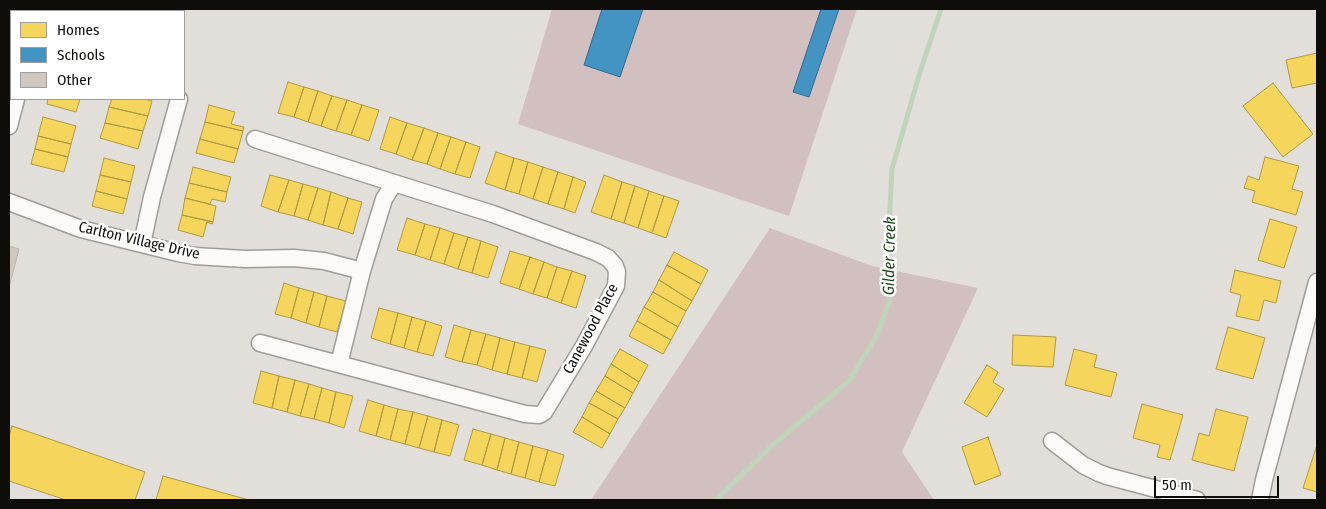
<!DOCTYPE html>
<style>
body{margin:0}
#map{position:relative;width:1326px;height:509px;overflow:hidden;background:#e2dfda;font-family:"Fira Sans Condensed",sans-serif}
canvas{display:block}
.frame{position:absolute;inset:0;border:10px solid #0f0d0a;pointer-events:none}
.legend{position:absolute;left:10px;top:10px;width:175px;height:90px;box-sizing:border-box;background:#fff;border:1px solid #9f9e9d;margin:0;padding:6px 9px;list-style:none;font-size:15px;color:#0f0d0a}
.legend li{display:flex;align-items:center;gap:10px;height:25px}
.legend b{width:25px;border:1px solid #9f9e9d}
.scale{position:absolute;left:1154px;top:476px;width:125px;height:22px;box-sizing:border-box;border:2px solid #0f0d0a;border-top:0;padding-left:6px;font-size:15px;line-height:18px;white-space:nowrap;color:#0f0d0a;-webkit-text-stroke:4px #fff;paint-order:stroke}
</style>
<div id="map">
<canvas width="1326" height="509"></canvas>
<div class="frame"></div>
<ul class="legend">
<li><b style="height:14px;background:#f6d55c"></b>Homes</li>
<li><b style="height:14px;background:#4393c3"></b>Schools</li>
<li><b style="height:14px;background:#d1c7c1"></b>Other</li>
</ul>
<div class="scale">50 m</div>
</div>
<script>
const ctx = document.querySelector('canvas').getContext('2d');
ctx.lineJoin = 'round';
function paint(path, color) { ctx.fillStyle = color; ctx.fill(path, 'evenodd'); }
const toPath = rows => new Path2D(rows.map(r => 'M' + r).join(''));
function trace(path, color, width, dash) { ctx.strokeStyle = color; ctx.lineWidth = width; ctx.lineCap = dash ? 'butt' : 'round'; ctx.setLineDash(dash || []); ctx.stroke(path); }
function drawText(font, color, halo, rows, align = 'center') {
  ctx.font = font + ' "Fira Sans Condensed",sans-serif'; ctx.lineWidth = 5; ctx.setLineDash([]); ctx.textBaseline = 'middle'; ctx.strokeStyle = halo; ctx.fillStyle = color; for (const [text, x, y, turn = 0] of rows) {
    ctx.save(); ctx.translate(x, y); ctx.rotate((+turn || 0) * Math.PI / 180); ctx.textAlign = isNaN(turn) ? turn : align; if (halo) ctx.strokeText(text, 0, 0); ctx.fillText(text, 0, 0); ctx.restore();
  }
}
const green = toPath([
 [552,9,857,9,789,216,518,124],
 [770,228,872,266,978,288,902,452,934,500,591,500]
]);
const homes = toPath([
 [1317,53,1317,83,1292,88,1286,60,1317,53],
 [288,82,304,87,294,117,278,113,288,82],
 [1273,83,1313,134,1283,157,1243,106,1273,83],
 [304,87,318,91,308,122,294,117,304,87],
 [318,91,332,96,321,126,308,122,318,91],
 [332,96,347,100,336,131,321,126,332,96],
 [48,99,80,99,76,112,47,104,48,99],
 [112,99,144,99,152,101,148,116,109,107,112,99],
 [347,100,362,105,351,135,336,131,347,100],
 [209,105,235,112,231,124,244,127,243,131,205,122,209,105],
 [362,105,379,110,369,141,351,135,362,105],
 [109,107,148,116,143,131,105,123,109,107],
 [43,117,76,126,71,144,38,136,43,117],
 [390,117,407,123,396,154,380,149,390,117],
 [205,122,243,131,238,149,200,139,205,122],
 [105,123,143,131,138,149,100,138,105,123],
 [407,123,424,128,412,160,396,154,407,123],
 [424,128,438,133,427,164,412,160,424,128],
 [438,133,451,137,440,169,427,164,438,133],
 [38,136,71,144,68,157,35,149,38,136],
 [451,137,466,142,455,174,440,169,451,137],
 [200,139,238,149,234,163,196,153,200,139],
 [466,142,480,147,470,178,455,174,466,142],
 [35,149,68,157,64,172,31,164,35,149],
 [496,152,514,158,505,190,485,183,496,152],
 [1265,157,1299,166,1292,189,1303,192,1296,215,1252,202,1255,191,1244,188,1248,176,1259,180,1265,157],
 [104,158,135,166,131,182,100,175,104,158],
 [514,158,528,162,519,194,505,190,514,158],
 [528,162,543,167,533,199,519,194,528,162],
 [193,167,231,177,227,192,189,183,193,167],
 [543,167,558,172,548,204,533,199,543,167],
 [558,172,573,177,564,209,548,204,558,172],
 [100,175,131,182,127,199,96,191,100,175],
 [270,175,289,180,278,212,261,206,270,175],
 [604,175,622,182,611,219,591,212,604,175],
 [573,177,586,182,575,213,564,209,573,177],
 [289,180,303,184,294,216,278,212,289,180],
 [622,182,635,186,624,223,611,219,622,182],
 [189,183,227,192,225,202,212,199,210,204,185,198,189,183],
 [303,184,318,188,308,220,294,216,303,184],
 [635,186,649,191,638,228,624,223,635,186],
 [318,188,331,192,323,225,308,220,318,188],
 [96,191,127,199,123,214,92,206,96,191],
 [649,191,664,196,652,233,638,228,649,191],
 [331,192,348,198,338,229,323,225,331,192],
 [664,196,679,201,666,238,652,233,664,196],
 [185,198,216,206,213,222,182,215,185,198],
 [348,198,362,202,353,234,338,229,348,198],
 [182,215,213,222,212,224,207,222,203,237,178,230,182,215],
 [407,218,425,224,415,255,397,250,407,218],
 [1270,219,1297,227,1284,268,1258,260,1270,219],
 [425,224,440,228,430,260,415,255,425,224],
 [440,228,454,233,444,264,430,260,440,228],
 [454,233,468,237,458,269,444,264,454,233],
 [468,237,481,241,472,273,458,269,468,237],
 [481,241,498,247,488,278,472,273,481,241],
 [510,251,530,257,519,289,500,283,510,251],
 [674,252,708,270,701,284,667,265,674,252],
 [530,257,544,262,533,294,519,289,530,257],
 [544,262,557,267,547,298,533,294,544,262],
 [667,265,701,284,692,301,659,280,667,265],
 [557,267,572,271,561,303,547,298,557,267],
 [1235,270,1281,281,1276,303,1264,300,1259,321,1236,316,1241,295,1230,292,1235,270],
 [572,271,586,276,576,308,561,303,572,271],
 [659,280,692,301,686,311,653,292,659,280],
 [284,283,299,288,291,318,275,314,284,283],
 [299,288,314,292,306,323,291,318,299,288],
 [314,292,327,296,319,327,306,323,314,292],
 [653,292,686,311,678,327,644,307,653,292],
 [327,296,346,301,337,332,319,327,327,296],
 [644,307,678,327,671,340,637,321,644,307],
 [379,308,398,313,390,344,371,338,379,308],
 [398,313,412,317,404,348,390,344,398,313],
 [412,317,426,321,417,352,404,348,412,317],
 [426,321,442,326,433,356,417,352,426,321],
 [637,321,671,340,663,354,629,336,637,321],
 [454,325,471,330,462,362,445,357,454,325],
 [1228,327,1265,338,1253,379,1216,369,1228,327],
 [471,330,486,334,477,365,462,362,471,330],
 [486,334,500,338,492,370,477,365,486,334],
 [1013,335,1056,337,1053,367,1012,365,1013,335],
 [500,338,515,342,507,374,492,370,500,338],
 [515,342,530,346,522,378,507,374,515,342],
 [530,346,546,350,537,382,522,378,530,346],
 [620,349,648,365,639,382,611,364,620,349],
 [1074,349,1097,355,1094,367,1117,373,1111,397,1065,385,1074,349],
 [611,364,639,382,633,393,605,376,611,364],
 [987,365,998,372,993,382,1004,389,987,417,964,403,987,365],
 [261,371,279,376,272,408,253,403,261,371],
 [279,376,295,380,287,412,272,408,279,376],
 [605,376,633,393,625,408,596,391,605,376],
 [295,380,309,384,300,416,287,412,295,380],
 [309,384,322,388,314,419,300,416,309,384],
 [322,388,336,392,329,423,314,419,322,388],
 [596,391,625,408,618,419,589,403,596,391],
 [336,392,353,396,344,428,329,423,336,392],
 [368,400,384,405,376,436,359,431,368,400],
 [589,403,618,419,610,434,582,417,589,403],
 [1142,404,1183,415,1170,460,1157,457,1160,445,1133,438,1142,404],
 [384,405,398,409,390,440,376,436,384,405],
 [398,409,413,412,405,444,390,440,398,409],
 [1216,409,1248,417,1234,471,1192,460,1199,433,1209,436,1216,409],
 [413,412,428,416,419,448,405,444,413,412],
 [428,416,442,420,434,452,419,448,428,416],
 [582,417,610,434,602,448,573,432,582,417],
 [442,420,459,425,450,456,434,452,442,420],
 [12,426,145,472,135,500,66,500,9,481,9,436,12,426],
 [473,429,491,434,482,465,464,460,473,429],
 [491,434,505,438,497,470,482,465,491,434],
 [988,437,1001,475,975,485,962,447,988,437],
 [505,438,519,442,511,474,497,470,505,438],
 [519,442,533,446,525,478,511,474,519,442],
 [533,446,548,450,539,482,525,478,533,446],
 [1316,448,1317,449,1317,492,1303,488,1316,448],
 [548,450,564,455,555,486,539,482,548,450],
 [163,476,249,500,156,500,163,476]
]);
const schools = toPath([
 [602,9,643,9,620,77,584,65,602,9],
 [821,9,839,9,809,97,793,92,821,9]
]);
const stream = toPath([
 [716,500,769,448,849,381,876,337,889,303,889,227,892,169,920,72,941,9]
]);
const building = toPath([
 [9,246,19,249,10,284,9,283,9,246]
]);
const minor = toPath([
 [9,126,16,99],
 [255,139,394,183],
 [9,202,81,229,178,253,195,256,245,259,294,258,324,261,362,271],
 [142,244,152,197,179,99],
 [260,343,525,414,539,415,544,412,584,346,616,286,617,272,615,266,608,258,596,252,493,214,394,183,384,199,362,271,339,364],
 [1052,441,1083,465,1099,473,1107,476,1197,500],
 [1260,500,1264,480,1317,282]
]);
const streetNames = [
 ["Carlton Village Drive",139,241,13],
 ["Canewood Place",591,329,-62]
];
const waterNames = [
 ["Gilder Creek",890,256,-89]
];
paint(green, '#d2c0c0');
paint(homes, '#f6d55c');
trace(homes, '#b19943', 1);
paint(schools, '#4393c3');
trace(schools, '#336b8c', 1);
trace(stream, '#bfd4bb', 5);
paint(building, '#d1c7c1');
trace(building, '#b8b5b2', 1);
trace(minor, '#9f9d9a', 19);
trace(minor, '#fbfaf9', 16);
drawText('15px', '#0f0d0a', '#fff', streetNames);
drawText('italic 16px', '#1b481c', '#fff', waterNames);
</script>
